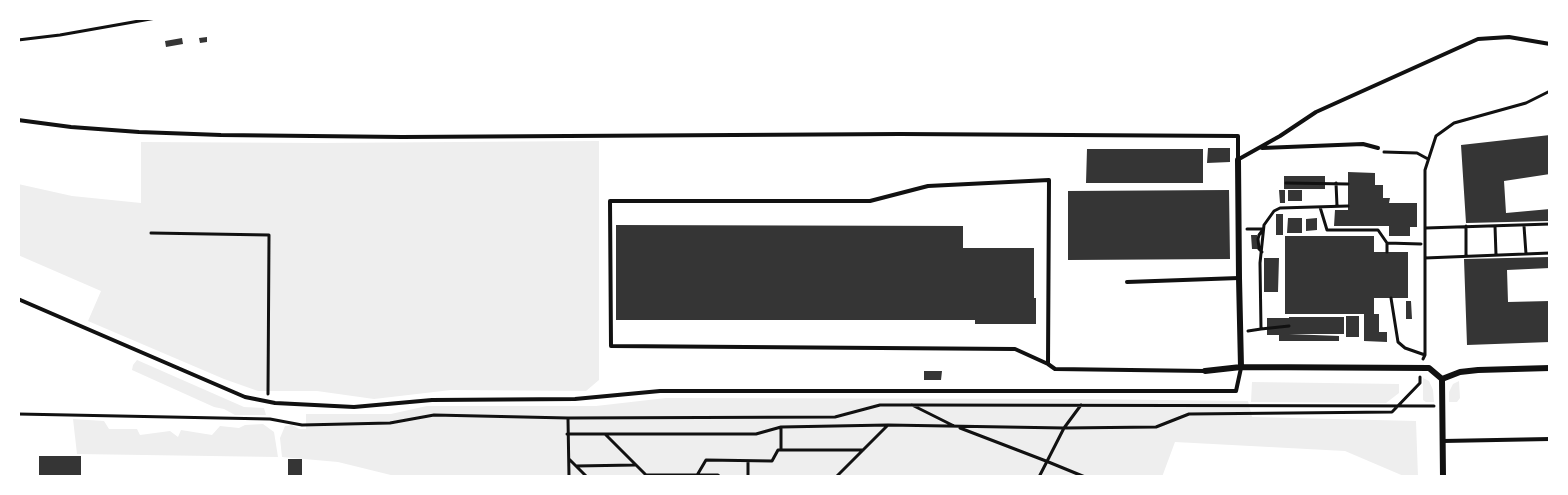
<!DOCTYPE html>
<style>
body{margin:0}
#map{position:relative;width:1568px;height:495px;overflow:hidden;background:#fff;font-family:"Asap Condensed",sans-serif}
canvas{display:block}
.frame{position:absolute;inset:0;border:20px solid #fff;pointer-events:none}
</style>
<div id="map">
<canvas width="1568" height="495"></canvas>
<div class="frame"></div>
</div>
<script>
const ctx = document.querySelector('canvas').getContext('2d');
ctx.lineJoin = 'round';
function paint(path, color) { ctx.fillStyle = color; ctx.fill(path, 'evenodd'); }
const toPath = rows => new Path2D(rows.map(r => 'M' + r).join(''));
function trace(path, color, width, dash) { ctx.strokeStyle = color; ctx.lineWidth = width; ctx.lineCap = dash ? 'butt' : 'round'; ctx.setLineDash(dash || []); ctx.stroke(path); }
const green = toPath([
 [599,141,599,380,586,391,451,390,374,399,317,391,258,391,224,379,88,321,101,291,18,255,18,184,72,196,141,203,141,142,321,143],
 [137,360,244,407,264,408,266,415,235,415,224,409,214,407,132,370,133,365],
 [1423,378,1429,381,1433,390,1434,402,1426,402,1423,400],
 [1459,381,1460,398,1457,402,1449,402,1449,392,1453,384],
 [1252,382,1399,384,1399,393,1386,403,1251,402],
 [666,398,1080,399,1248,401,1252,417,1416,421,1418,477,1406,477,1345,451,1175,442,1162,477,399,477,338,462,282,457,280,438,285,426,292,425,299,429,306,429,306,414,391,414,427,406,596,406],
 [73,419,104,421,109,429,137,429,140,435,170,431,178,437,181,430,212,435,220,426,239,428,245,425,263,424,274,432,278,457,77,454]
]);
const building = toPath([
 [207,37,207,42,200,43,199,38],
 [182,38,183,44,166,47,165,41],
 [1550,135,1550,174,1504,181,1506,213,1550,209,1550,221,1466,223,1461,145],
 [1208,148,1230,148,1230,162,1207,163],
 [1087,149,1203,149,1203,183,1086,183],
 [1348,172,1375,173,1375,185,1383,185,1383,198,1390,198,1389,203,1417,203,1417,227,1410,227,1410,236,1389,236,1389,226,1334,226,1335,210,1348,210],
 [1284,176,1325,176,1325,189,1284,189],
 [1229,190,1230,259,1068,260,1068,191],
 [1279,190,1285,190,1285,203,1280,203],
 [1288,190,1302,190,1302,201,1288,201],
 [1276,214,1283,214,1283,235,1276,235],
 [1288,218,1302,218,1302,233,1287,233],
 [1317,218,1317,230,1306,231,1306,219],
 [616,225,963,226,963,248,1034,248,1034,298,1036,298,1036,324,975,324,975,320,616,320],
 [1251,235,1257,235,1258,249,1252,249],
 [1285,236,1374,236,1374,252,1408,252,1408,298,1374,298,1374,314,1379,314,1379,332,1387,332,1387,342,1364,341,1364,314,1285,314],
 [1550,257,1550,268,1507,270,1508,302,1550,301,1550,342,1467,345,1464,259],
 [1264,258,1279,258,1278,292,1264,292],
 [1406,301,1411,301,1412,319,1406,319],
 [1346,316,1359,316,1359,337,1346,337],
 [1289,317,1344,317,1344,334,1289,334,1339,336,1339,341,1279,341,1279,335,1267,335,1267,318,1289,318],
 [924,371,942,371,941,380,924,380],
 [39,456,81,456,81,477,39,477],
 [288,459,302,459,302,477,288,477]
]);
const path = toPath([
 [18,40,60,35,156,18],
 [1384,152,1417,153,1428,159],
 [1286,183,1348,184],
 [1336,183,1337,206],
 [1320,207,1327,230,1378,230,1387,243,1387,252],
 [1466,226,1466,256],
 [1495,226,1496,255],
 [1524,226,1526,254],
 [1426,228,1550,224],
 [1247,229,1263,229],
 [151,233,269,235,268,394],
 [1387,243,1421,244],
 [1262,252,1259,249,1258,239,1259,235,1262,231],
 [1425,258,1550,253],
 [1391,298,1398,342,1405,348,1425,355],
 [1289,326,1261,329,1260,263,1264,225,1274,211,1280,208,1348,206],
 [1248,331,1261,329],
 [1423,359,1425,355,1425,170,1436,136,1454,123,1526,103,1550,91],
 [912,405,954,426],
 [18,414,270,419,302,425,390,423,434,415,568,418,835,417,880,405,910,405,1434,406],
 [568,419,569,477],
 [781,427,781,449],
 [960,428,1046,461,1085,477],
 [567,434,756,434,781,427,888,425,1064,428,1156,427,1189,414,1392,412,1420,383,1420,377],
 [605,434,647,476],
 [569,459,587,477],
 [748,461,748,477],
 [576,466,635,465],
 [646,475,718,475,720,477],
 [696,477,706,460,772,461,778,450,863,450],
 [836,477,888,425],
 [1039,477,1064,428,1081,405]
]);
const service = toPath([
 [18,120,71,127,139,132,221,135,402,137,900,134,1238,136,1238,160],
 [1262,148,1363,144,1378,148],
 [1239,159,1280,136,1316,112,1478,39,1509,37,1550,44],
 [1127,282,1239,278],
 [18,299,245,397,275,403,354,407,432,400,575,399,660,391,1236,391,1241,368],
 [1048,364,1049,180,928,186,870,201,610,201,611,346,1015,349,1048,364,1055,369,1205,371],
 [1443,441,1550,439],
 [99,477,278,477]
]);
const minor = toPath([
 [1238,160,1239,278,1241,367],
 [1205,371,1241,367,1429,368,1442,379],
 [1443,477,1442,379,1460,372,1478,370,1550,368]
]);
paint(green, '#eee');
paint(building, '#353535');
trace(path, '#111', 3);
trace(service, '#111', 4);
trace(minor, '#111', 6);
</script>
